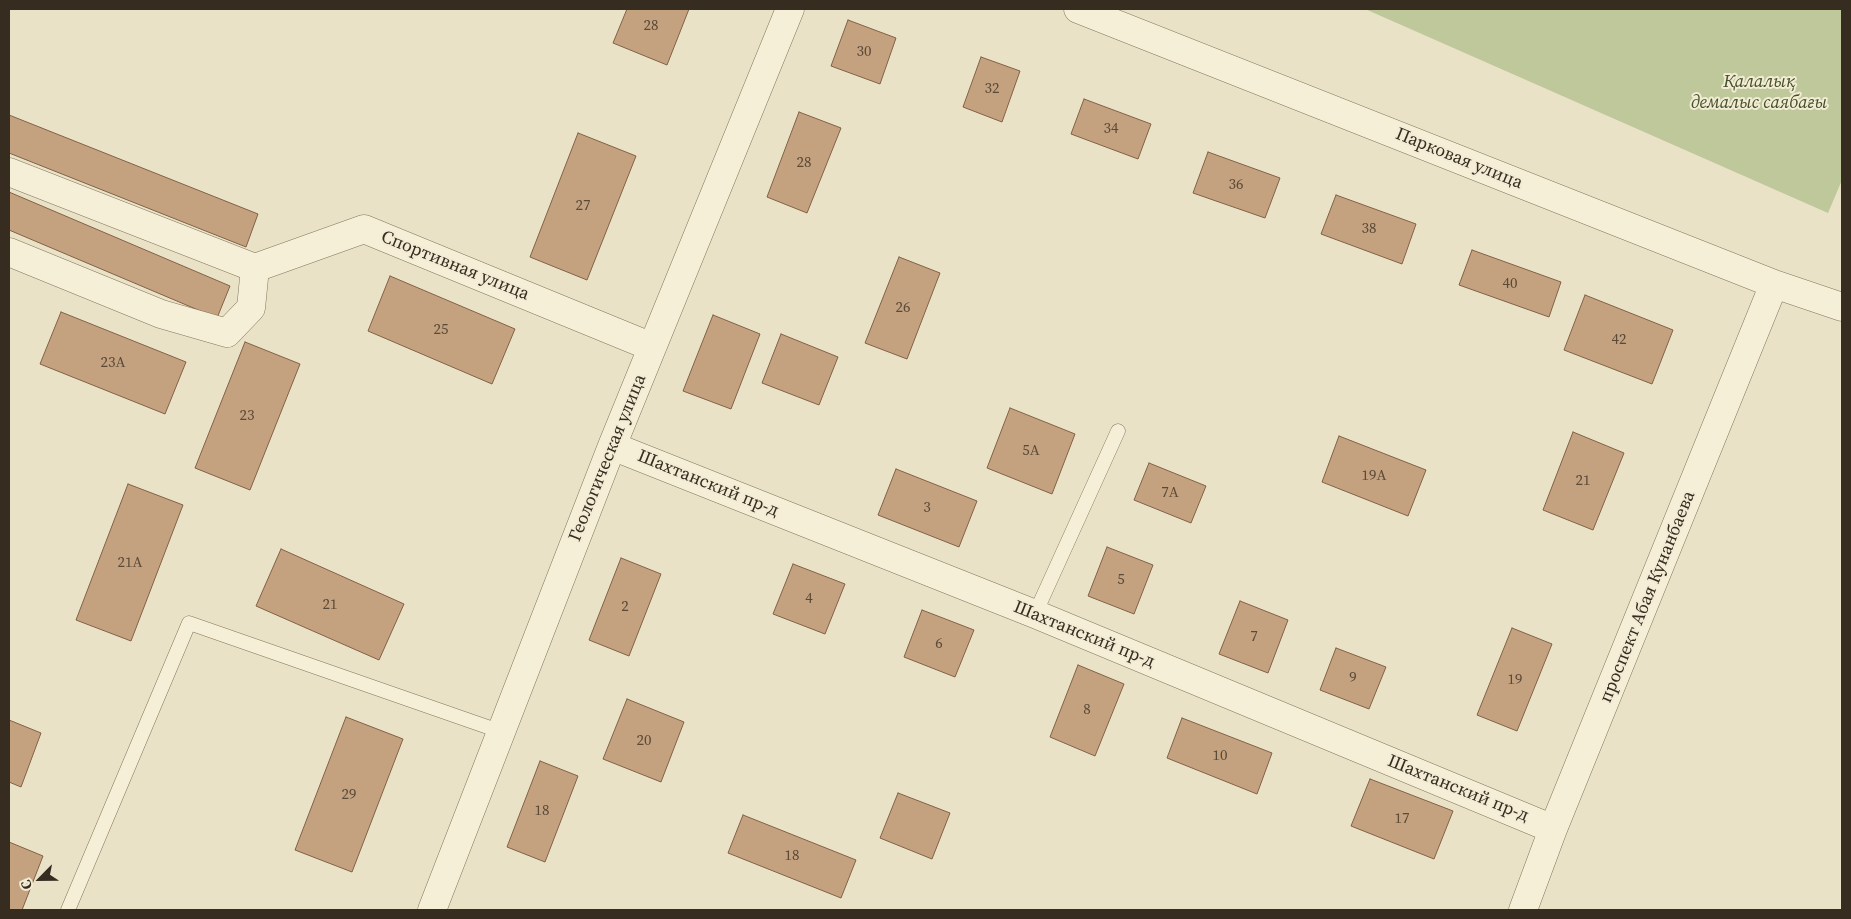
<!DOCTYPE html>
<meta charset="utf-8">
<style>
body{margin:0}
#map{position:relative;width:1851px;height:919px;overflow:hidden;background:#eae2c6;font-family:"Source Serif 4",serif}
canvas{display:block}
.frame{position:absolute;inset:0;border:10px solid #362c20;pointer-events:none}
.north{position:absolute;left:15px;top:854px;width:50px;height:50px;-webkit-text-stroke:4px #f3ecd5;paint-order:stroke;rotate:247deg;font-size:14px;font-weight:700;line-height:20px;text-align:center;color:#362c20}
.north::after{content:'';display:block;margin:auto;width:18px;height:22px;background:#362c20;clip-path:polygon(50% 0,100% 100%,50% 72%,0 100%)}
</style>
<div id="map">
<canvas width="1851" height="919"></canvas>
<div class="frame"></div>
<div class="north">С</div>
</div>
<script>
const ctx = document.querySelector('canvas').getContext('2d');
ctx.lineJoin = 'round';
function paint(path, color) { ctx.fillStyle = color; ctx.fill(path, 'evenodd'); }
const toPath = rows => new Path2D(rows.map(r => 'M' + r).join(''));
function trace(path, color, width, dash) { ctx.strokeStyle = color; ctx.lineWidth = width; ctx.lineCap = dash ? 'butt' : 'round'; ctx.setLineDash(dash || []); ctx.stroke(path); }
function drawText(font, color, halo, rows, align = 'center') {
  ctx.font = font + ' "Source Serif 4",serif'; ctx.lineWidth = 4; ctx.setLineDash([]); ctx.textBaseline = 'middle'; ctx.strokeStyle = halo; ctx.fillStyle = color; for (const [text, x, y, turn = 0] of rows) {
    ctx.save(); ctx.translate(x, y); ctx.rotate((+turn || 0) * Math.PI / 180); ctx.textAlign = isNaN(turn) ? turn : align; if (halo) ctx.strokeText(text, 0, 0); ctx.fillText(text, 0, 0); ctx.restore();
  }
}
const green = toPath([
 [1365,9,1842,9,1842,180,1828,213]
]);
const building = toPath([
 [627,9,689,9,667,65,613,43,627,9],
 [848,20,896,38,880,84,831,66,848,20],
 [981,57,1020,71,1002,122,963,107,981,57],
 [1084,99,1151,124,1138,159,1071,134,1084,99],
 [799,112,841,128,807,213,767,197,799,112],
 [9,115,258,214,246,247,9,153,9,115],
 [578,133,636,156,587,280,530,257,578,133],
 [1208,152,1280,178,1265,218,1193,193,1208,152],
 [9,192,230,286,217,318,9,230,9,192],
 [1336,195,1416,224,1402,264,1321,234,1336,195],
 [1472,250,1561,282,1549,317,1459,285,1472,250],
 [899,257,940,273,907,359,865,343,899,257],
 [390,276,515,329,492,384,368,331,390,276],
 [1585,295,1673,330,1652,384,1564,350,1585,295],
 [61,312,186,362,165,414,40,364,61,312],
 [713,315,760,334,731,409,683,391,713,315],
 [781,334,838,357,819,405,762,383,781,334],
 [245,342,300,364,250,490,195,468,245,342],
 [1010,408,1075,434,1052,494,987,468,1010,408],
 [1573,432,1624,453,1593,530,1543,510,1573,432],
 [1339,436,1426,470,1408,516,1322,482,1339,436],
 [1149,463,1206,486,1191,523,1134,500,1149,463],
 [896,469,977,501,959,547,878,515,896,469],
 [128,484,183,505,131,641,76,620,128,484],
 [1107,547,1153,565,1134,614,1088,596,1107,547],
 [281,549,404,604,379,660,256,606,281,549],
 [621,558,661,574,629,656,589,640,621,558],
 [793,564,845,584,825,634,773,614,793,564],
 [1240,601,1288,620,1268,673,1219,654,1240,601],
 [922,610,974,630,955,677,904,657,922,610],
 [1512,628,1552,644,1517,731,1477,715,1512,628],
 [1336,648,1386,667,1369,709,1320,690,1336,648],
 [1078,665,1124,684,1095,756,1050,737,1078,665],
 [627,699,684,722,661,782,603,759,627,699],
 [346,717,403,739,352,872,295,850,346,717],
 [1182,718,1272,753,1257,794,1167,758,1182,718],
 [9,720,41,733,21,787,9,782,9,720],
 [540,761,578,776,545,862,507,847,540,761],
 [1370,779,1453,811,1434,859,1351,826,1370,779],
 [898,793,950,813,932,859,880,838,898,793],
 [743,815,856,860,841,898,728,853,743,815],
 [9,842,43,856,22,910,9,910,9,842]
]);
const service = toPath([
 [1035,614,1118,431],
 [68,910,189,623,502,732]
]);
const minor = toPath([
 [1078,9,1774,284,1842,307],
 [9,172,255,268,364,229,652,347],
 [9,252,161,314,227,333,251,308,255,268],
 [612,446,1035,614,1553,829],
 [432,910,612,446,790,9],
 [1523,910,1553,829,1774,284]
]);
const numberNames = [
 ["28",651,26],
 ["30",864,52],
 ["32",992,89],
 ["34",1111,129],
 ["28",804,163],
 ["36",1236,185],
 ["27",583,206],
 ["38",1369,229],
 ["40",1510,284],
 ["26",903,308],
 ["25",441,330],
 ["42",1619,340],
 ["23А",113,363],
 ["23",247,416],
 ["5А",1031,451],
 ["19А",1374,476],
 ["21",1583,481],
 ["7А",1170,493],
 ["3",927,508],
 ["21А",130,563],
 ["5",1121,580],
 ["4",809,599],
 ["21",330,605],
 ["2",625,607],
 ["7",1254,637],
 ["6",939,644],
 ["9",1353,678],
 ["19",1515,680],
 ["8",1087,710],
 ["20",644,741],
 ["10",1220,756],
 ["29",349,795],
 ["18",542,811],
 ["17",1402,819],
 ["18",792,856]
];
const parkNames = [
 ["Қалалық",1759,82],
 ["демалыс саябағы",1759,103]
];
const streetNames = [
 ["Парковая улица",1459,159,22],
 ["Спортивная улица",455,266,22],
 ["Геологическая улица",608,458,-68],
 ["Шахтанский пр-д",708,484,22],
 ["проспект Абая Кунанбаева",1648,597,-68],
 ["Шахтанский пр-д",1084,635,22],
 ["Шахтанский пр-д",1458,789,22]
];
paint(green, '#bfc89b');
paint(building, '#c5a27f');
trace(building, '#816145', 1);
trace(service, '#84755d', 15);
trace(minor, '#84755d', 29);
trace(service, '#f6efd8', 14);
trace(minor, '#f6efd8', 28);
drawText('15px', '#5a4a38', null, numberNames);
drawText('italic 18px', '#435028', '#f3ecd5', parkNames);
drawText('18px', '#362c20', '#f3ecd5', streetNames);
</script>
